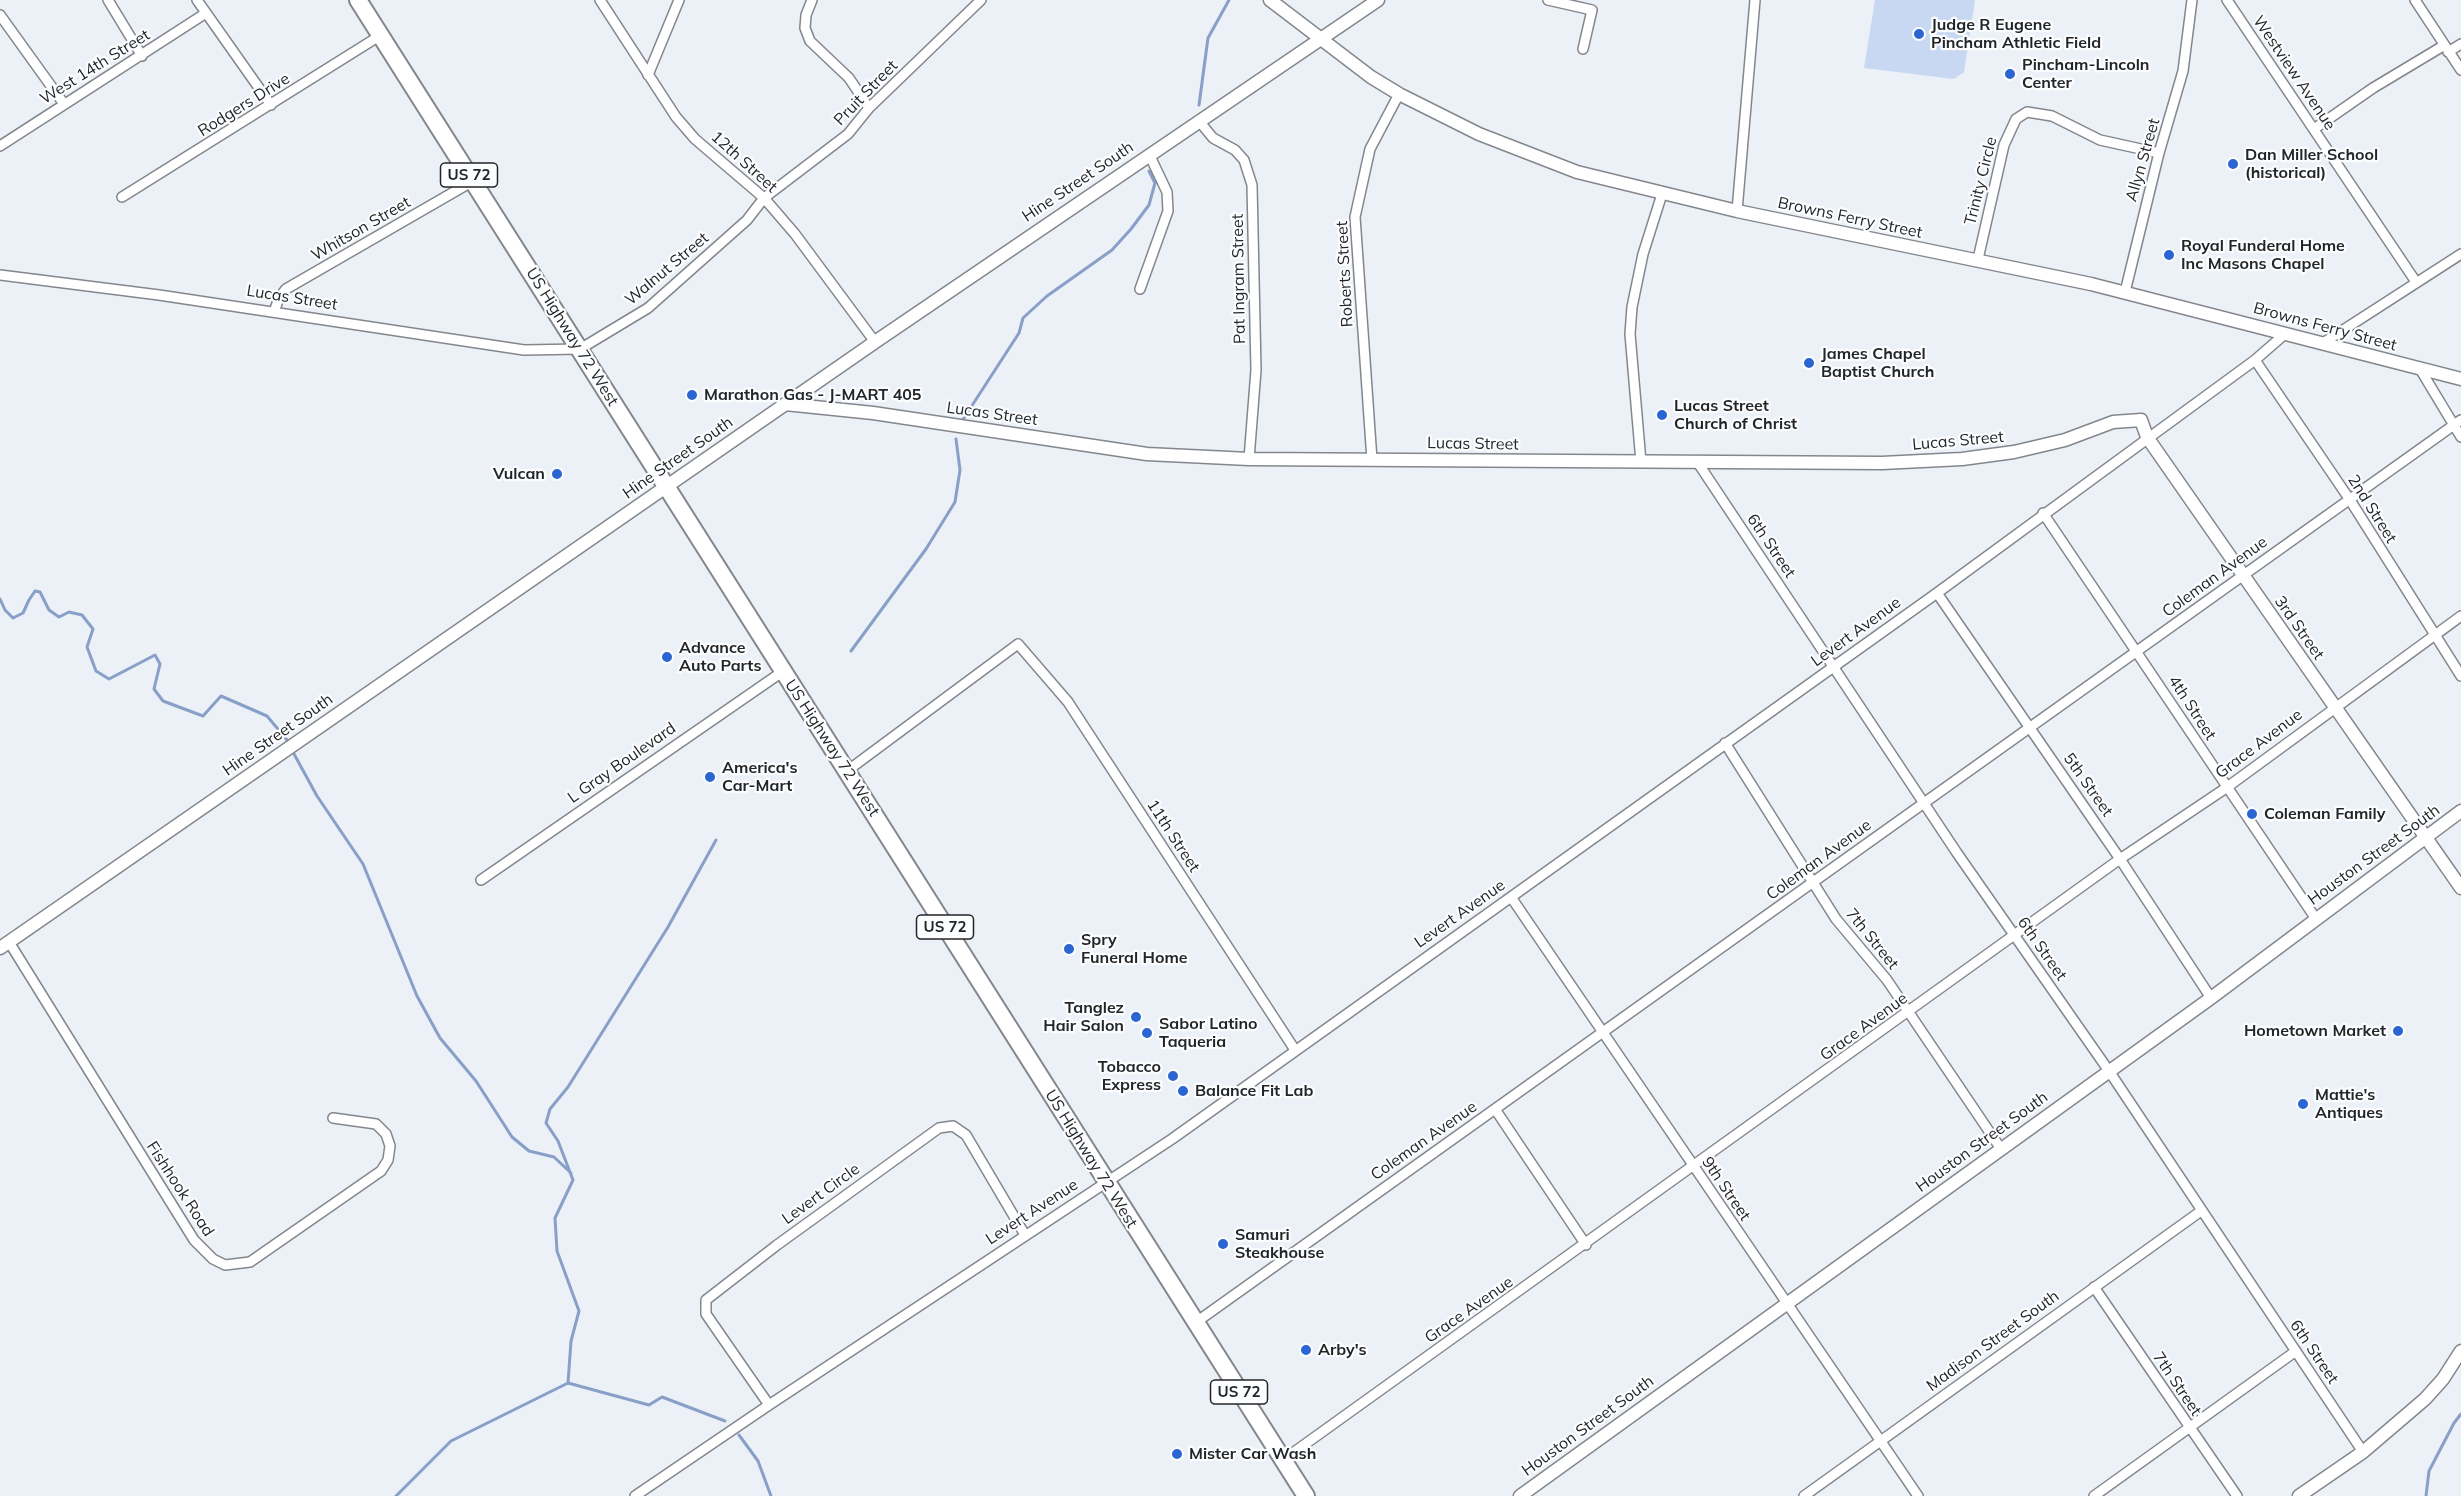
<!DOCTYPE html>
<style>
body{margin:0}
canvas{display:block;background:#ecf0f7}
</style>
<canvas width="2461" height="1496"></canvas>
<script>
const ctx = document.querySelector('canvas').getContext('2d');
ctx.lineJoin = 'round';
function paint(path, color) { ctx.fillStyle = color; ctx.fill(path, 'evenodd'); }
const toPath = rows => new Path2D(rows.map(r => 'M' + r).join(''));
function trace(path, color, width, dash) { ctx.strokeStyle = color; ctx.lineWidth = width; ctx.lineCap = dash ? 'butt' : 'round'; ctx.setLineDash(dash || []); ctx.stroke(path); }
function drawText(font, color, halo, rows, align = 'center') {
  ctx.font = font + ' Mulish,sans-serif'; ctx.lineWidth = 4.5; ctx.setLineDash([]); ctx.textBaseline = 'middle'; ctx.strokeStyle = halo; ctx.fillStyle = color; for (const [text, x, y, turn = 0] of rows) {
    ctx.save(); ctx.translate(x, y); ctx.rotate((+turn || 0) * Math.PI / 180); ctx.textAlign = isNaN(turn) ? turn : align; if (halo) ctx.strokeText(text, 0, 0); ctx.fillText(text, 0, 0); ctx.restore();
  }
}
const green = toPath([
 [1875,0,1975,0,1964,72,1954,79,1864,68]
]);
const stream = toPath([
 [1199,105,1208,38,1229,0],
 [962,421,1019,333,1023,318,1047,296,1112,250,1131,229,1149,205,1155,183,1149,171],
 [0,599,5,610,13,618,23,613,29,600,35,591,40,592,49,610,59,617,69,612,82,615,93,629,87,647,96,671,109,679,155,655,160,664,154,689,163,701,203,716,221,696,267,716,287,740],
 [851,651,926,549,955,502,960,470,956,439],
 [294,754,317,796,363,864,417,996,440,1038,476,1081,512,1137,529,1151,554,1157,571,1173],
 [568,1383,571,1341,579,1311,557,1251,555,1218,573,1180,558,1141,546,1123,550,1109,568,1087,668,927,716,840],
 [739,1435,758,1461,771,1496],
 [396,1496,451,1441,568,1383,649,1405,662,1397,725,1421],
 [2426,1496,2429,1471,2454,1423,2461,1414]
]);
const street = toPath([
 [108,0,142,56],
 [197,0,271,105],
 [600,0,676,117,695,139,764,198,795,234,875,342],
 [812,0,806,15,805,28,810,41,849,78,869,108],
 [1548,0,1592,10,1583,49],
 [2227,0,2416,282],
 [2415,0,2461,70],
 [0,15,64,104],
 [2448,52,2461,44],
 [648,75,679,0],
 [1199,121,1213,138,1235,150,1244,160,1252,185,1256,370,1249,459],
 [2314,129,2373,88,2443,46],
 [0,146,206,13],
 [122,197,381,35],
 [1737,211,1755,0],
 [1978,259,2004,145,2016,119,2027,112,2052,116,2100,140,2159,153],
 [0,275,159,295,524,350,580,349,648,308,747,220,764,198,848,134,869,108,981,0],
 [1140,289,1168,211,1167,192,1149,154],
 [2125,292,2159,153,2183,71,2192,0],
 [274,312,279,298,286,289,473,181],
 [2323,343,2461,254],
 [2255,360,2350,500,2461,676],
 [2420,369,2461,437],
 [1372,460,1355,217,1370,149,1399,94],
 [1641,462,1630,334,1632,307,1643,254,1662,194],
 [1698,463,1957,853,2109,1071,2363,1452],
 [2043,513,2316,919],
 [1937,593,2120,859,2211,998],
 [1725,743,1836,919,1887,980,2001,1149],
 [847,771,1018,644,1068,702,1295,1050],
 [481,880,782,672],
 [1511,897,1918,1496],
 [9,942,194,1240,213,1259,225,1265,250,1262,381,1171,388,1160,390,1146,386,1134,376,1124,333,1118],
 [1495,1109,1586,1245],
 [2094,1287,2237,1496],
 [1195,1323,2461,420],
 [769,1405,706,1314,706,1300,777,1245,939,1128,953,1126,966,1135,1025,1235],
 [1283,1460,2120,859,2226,788,2461,616],
 [635,1496,769,1405,1172,1139,1937,593,2255,360,2286,333],
 [1804,1496,2201,1211],
 [2094,1496,2296,1351]
]);
const secondary = toPath([
 [1270,0,1371,77,1399,94,1479,134,1577,172,1737,211,2091,284,2461,379],
 [785,404,873,413,1147,454,1249,459,1882,463,1962,459,2014,452,2065,440,2113,422,2141,420,2147,437,2461,888],
 [0,948,875,342,1378,0],
 [1520,1496,2211,998,2461,811],
 [2299,1496,2363,1452,2425,1399,2443,1379,2461,1351]
]);
const highway = toPath([
 [358,0,1306,1496]
]);
const markers = [
 [1919,34,6,"#2a65d2"],
 [2010,74,6,"#2a65d2"],
 [2233,164,6,"#2a65d2"],
 [2169,255,6,"#2a65d2"],
 [1809,363,6,"#2a65d2"],
 [692,395,6,"#2a65d2"],
 [1662,415,6,"#2a65d2"],
 [557,474,6,"#2a65d2"],
 [667,657,6,"#2a65d2"],
 [710,777,6,"#2a65d2"],
 [2252,814,6,"#2a65d2"],
 [1069,949,6,"#2a65d2"],
 [1136,1017,6,"#2a65d2"],
 [2398,1031,6,"#2a65d2"],
 [1147,1033,6,"#2a65d2"],
 [1173,1076,6,"#2a65d2"],
 [1183,1091,6,"#2a65d2"],
 [2303,1104,6,"#2a65d2"],
 [1223,1244,6,"#2a65d2"],
 [1306,1350,6,"#2a65d2"],
 [1177,1454,6,"#2a65d2"]
];
const shields = [
 [469,175,57],
 [945,927,57],
 [1239,1392,57]
];
const shieldNames = [
 ["US 72",469,175],
 ["US 72",945,927],
 ["US 72",1239,1392]
];
const poiNames = [
 ["Judge R Eugene",1931,25],
 ["Pincham Athletic Field",1931,43],
 ["Pincham-Lincoln",2022,65],
 ["Center",2022,83],
 ["Dan Miller School",2245,155],
 ["(historical)",2245,173],
 ["Royal Funderal Home",2181,246],
 ["Inc Masons Chapel",2181,264],
 ["James Chapel",1821,354],
 ["Baptist Church",1821,372],
 ["Marathon Gas - J-MART 405",704,395],
 ["Lucas Street",1674,406],
 ["Church of Christ",1674,424],
 ["Vulcan",545,474,"right"],
 ["Advance",679,648],
 ["Auto Parts",679,666],
 ["America's",722,768],
 ["Car-Mart",722,786],
 ["Coleman Family",2264,814],
 ["Spry",1081,940],
 ["Funeral Home",1081,958],
 ["Tanglez",1124,1008,"right"],
 ["Hair Salon",1124,1026,"right"],
 ["Sabor Latino",1159,1024],
 ["Taqueria",1159,1042],
 ["Hometown Market",2386,1031,"right"],
 ["Tobacco",1161,1067,"right"],
 ["Express",1161,1085,"right"],
 ["Balance Fit Lab",1195,1091],
 ["Mattie's",2315,1095],
 ["Antiques",2315,1113],
 ["Samuri",1235,1235],
 ["Steakhouse",1235,1253],
 ["Arby's",1318,1350],
 ["Mister Car Wash",1189,1454]
];
const streetNames = [
 ["West 14th Street",95,67,-32],
 ["Westview Avenue",2294,73,56],
 ["Pruit Street",866,93,-46],
 ["Rodgers Drive",244,105,-32],
 ["Allyn Street",2143,160,-74],
 ["12th Street",744,162,42],
 ["Trinity Circle",1981,181,-76],
 ["Hine Street South",1078,182,-34],
 ["Browns Ferry Street",1850,218,12],
 ["Whitson Street",361,229,-30],
 ["Walnut Street",667,269,-40],
 ["Roberts Street",1345,274,-93],
 ["Pat Ingram Street",1239,279,-91],
 ["Lucas Street",292,298,9],
 ["Browns Ferry Street",2325,327,15],
 ["US Highway 72 West",572,337,58],
 ["Lucas Street",992,414,8],
 ["Lucas Street",1958,441,-5],
 ["Lucas Street",1473,444,1],
 ["Hine Street South",678,458,-35],
 ["2nd Street",2372,509,58],
 ["6th Street",1771,546,56],
 ["Coleman Avenue",2215,577,-36],
 ["3rd Street",2299,628,55],
 ["Levert Avenue",1856,632,-36],
 ["4th Street",2192,708,57],
 ["Hine Street South",278,735,-35],
 ["Grace Avenue",2259,744,-37],
 ["US Highway 72 West",832,748,57],
 ["L Gray Boulevard",622,763,-35],
 ["5th Street",2088,785,55],
 ["11th Street",1173,836,57],
 ["Houston Street South",2374,855,-36],
 ["Coleman Avenue",1819,860,-36],
 ["Levert Avenue",1460,914,-35],
 ["7th Street",1872,939,51],
 ["6th Street",2042,949,55],
 ["Grace Avenue",1864,1027,-36],
 ["Coleman Avenue",1424,1141,-35],
 ["Houston Street South",1982,1142,-36],
 ["US Highway 72 West",1091,1159,58],
 ["Fishhook Road",180,1189,57],
 ["9th Street",1726,1189,56],
 ["Levert Circle",821,1194,-36],
 ["Levert Avenue",1032,1212,-33],
 ["Grace Avenue",1469,1310,-35],
 ["Madison Street South",1993,1341,-36],
 ["6th Street",2314,1352,56],
 ["7th Street",2177,1384,56],
 ["Houston Street South",1588,1426,-36]
];
paint(green, '#c8d8f2');
trace(stream, '#889fc7', 3);
trace(street, '#83878d', 12);
trace(secondary, '#83878d', 15);
trace(highway, '#83878d', 20);
trace(street, '#fff', 9);
trace(secondary, '#fff', 12);
trace(highway, '#fff', 16);
for (const [x, y, r, color] of markers) { const dot = new Path2D(); dot.arc(x, y, r, 0, 2 * Math.PI); ctx.fillStyle = color; ctx.fill(dot); trace(dot, '#fcfdfe', 2); }
for (const [x, y, w] of shields) { const box = new Path2D(); box.roundRect(x - w / 2, y - 12, w, 24, 4.5); ctx.fillStyle = '#fcfdfe'; ctx.fill(box); trace(box, '#242528', 1.5); }
drawText('bold 15px', '#242528', null, shieldNames);
drawText('bold 16px', '#242528', '#fcfdfe', poiNames, 'left');
drawText('16px', '#242528', '#fcfdfe', streetNames);
</script>
